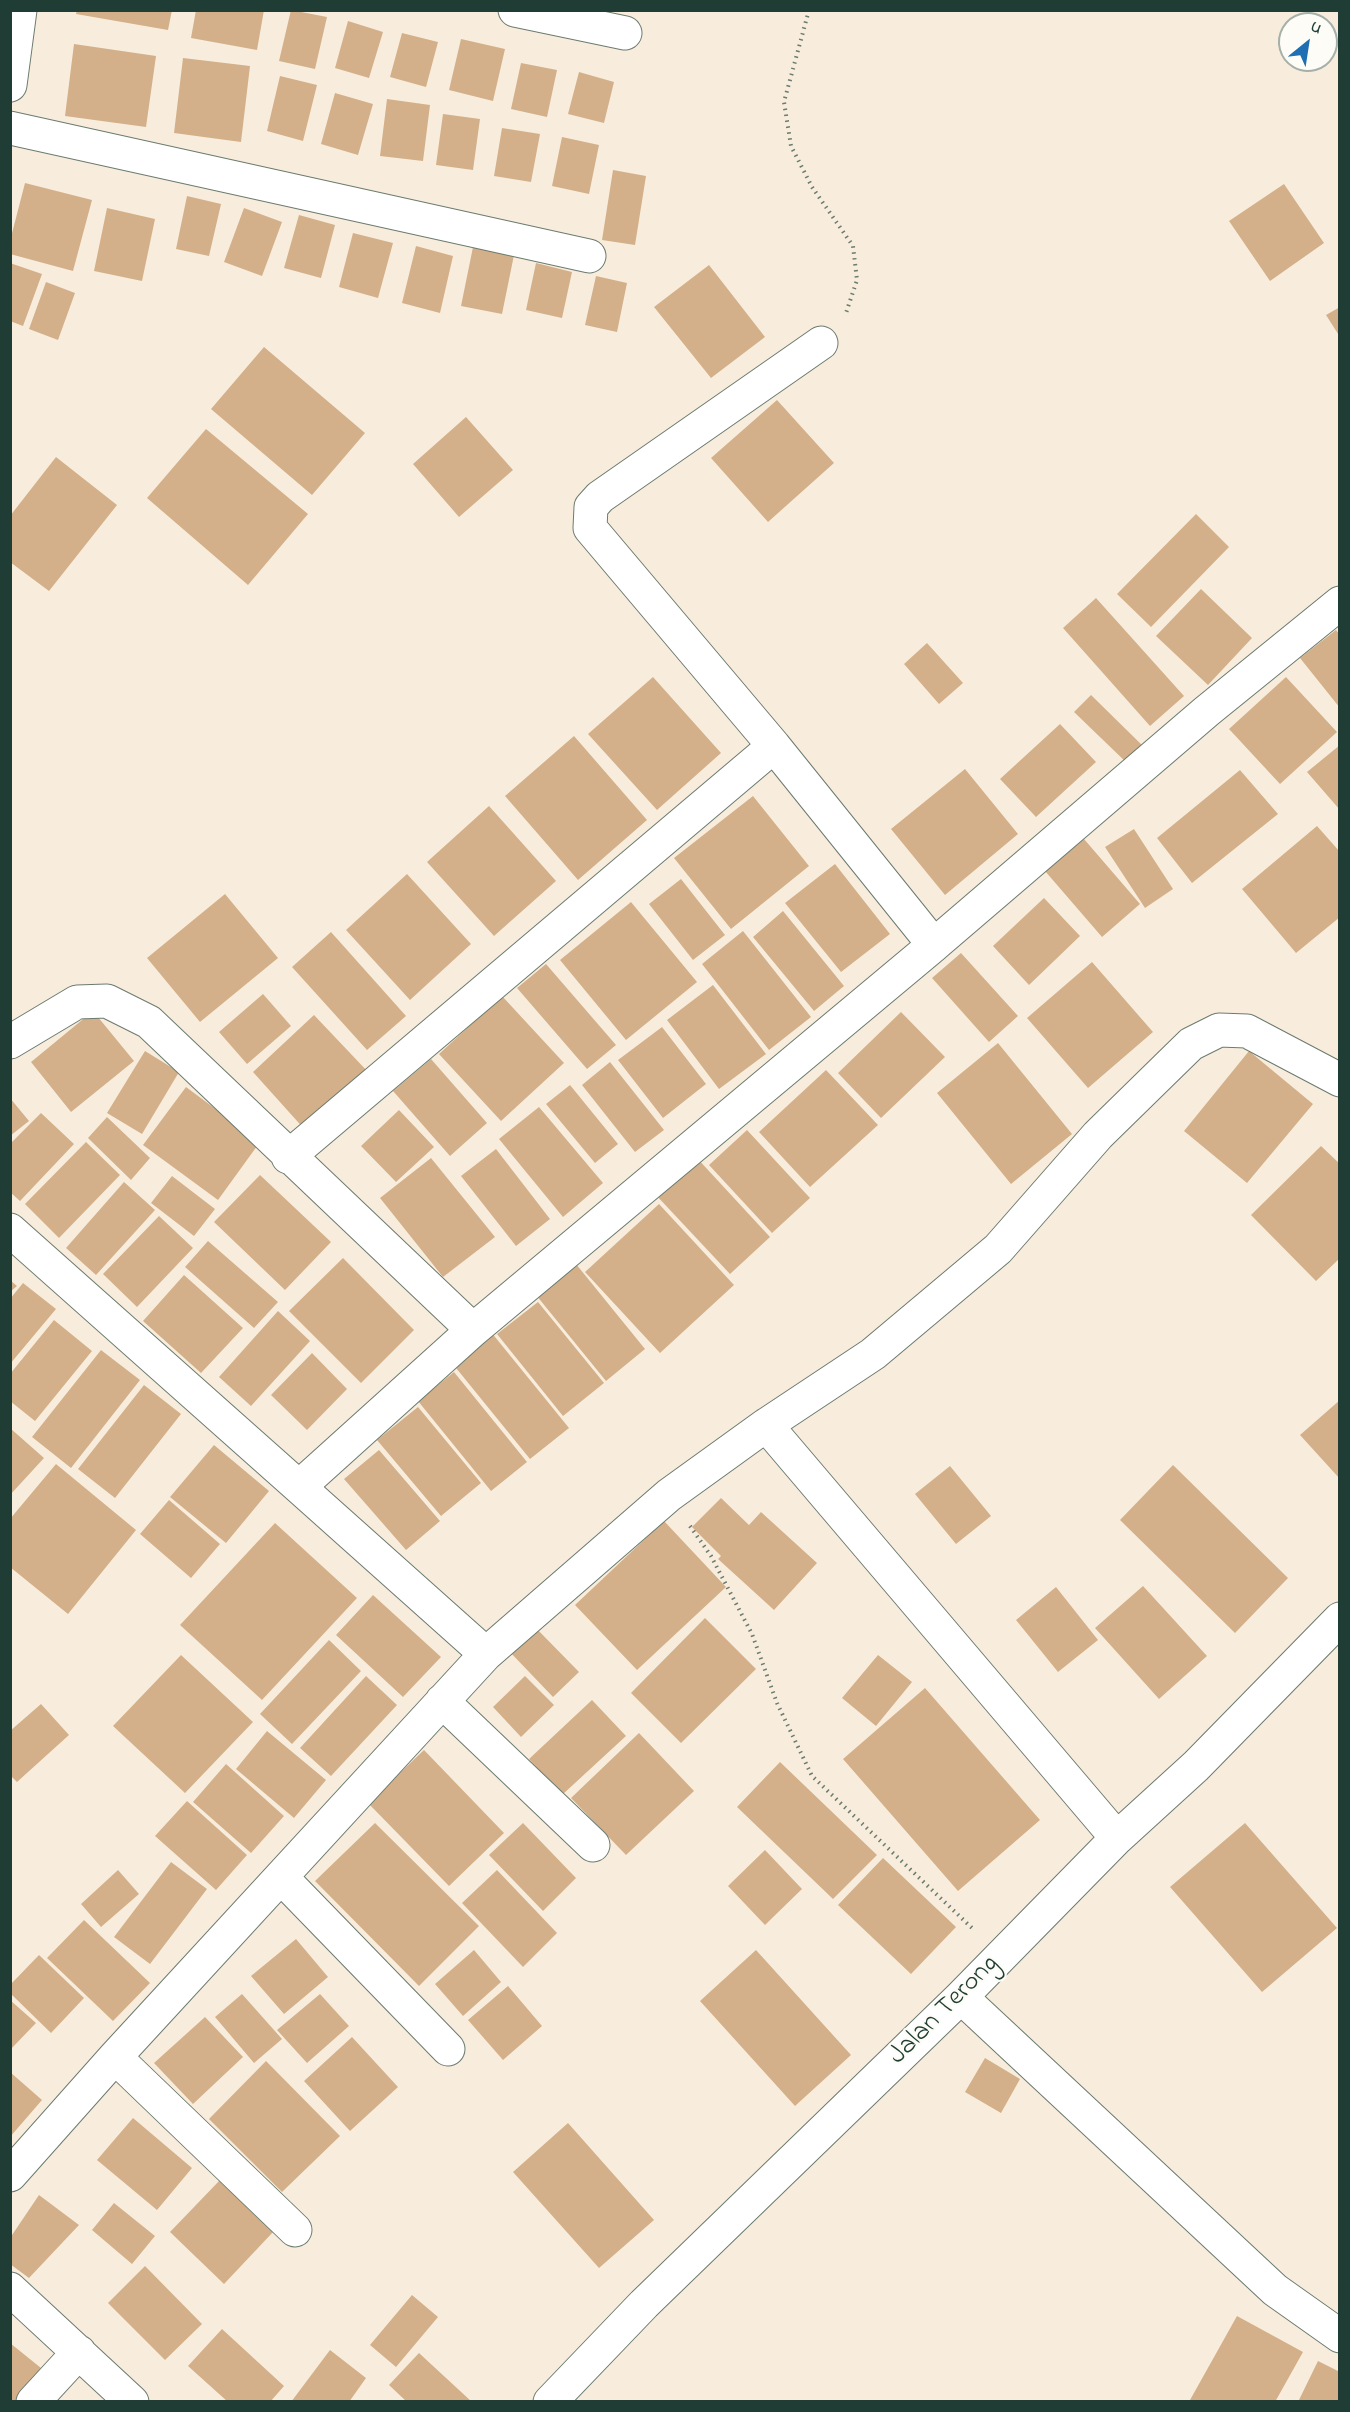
<!DOCTYPE html>
<style>
body{margin:0}
#map{position:relative;width:1350px;height:2412px;overflow:hidden;background:#f8eddc;font-family:"Indie Flower",sans-serif}
canvas{display:block}
.frame{position:absolute;inset:0;border:12px solid #1f3d34;pointer-events:none}
.north{position:absolute;left:1278px;top:12px;width:60px;height:60px;box-sizing:border-box;background:#fdfcf7;border:2px solid #a4b0a9;border-radius:50%;rotate:30deg;font-size:16px;font-weight:700;line-height:24px;text-align:center;color:#1f3d34}
.north::after{content:'';display:block;margin:auto;width:21px;height:27px;background:#1f6fb2;clip-path:polygon(50% 0,100% 100%,50% 72%,0 100%)}
</style>
<div id="map">
<canvas width="1350" height="2412"></canvas>
<div class="frame"></div>
<div class="north">U</div>
</div>
<script>
const ctx = document.querySelector('canvas').getContext('2d');
ctx.lineJoin = 'round';
function paint(path, color) { ctx.fillStyle = color; ctx.fill(path, 'evenodd'); }
const toPath = rows => new Path2D(rows.map(r => 'M' + r).join(''));
function trace(path, color, width, dash) { ctx.strokeStyle = color; ctx.lineWidth = width; ctx.lineCap = dash ? 'butt' : 'round'; ctx.setLineDash(dash || []); ctx.stroke(path); }
function drawText(font, color, halo, rows, align = 'center') {
  ctx.font = font + ' "Indie Flower",sans-serif'; ctx.lineWidth = 4.5; ctx.setLineDash([]); ctx.textBaseline = 'middle'; ctx.strokeStyle = halo; ctx.fillStyle = color; for (const [text, x, y, turn = 0] of rows) {
    ctx.save(); ctx.translate(x, y); ctx.rotate((+turn || 0) * Math.PI / 180); ctx.textAlign = isNaN(turn) ? turn : align; if (halo) ctx.strokeText(text, 0, 0); ctx.fillText(text, 0, 0); ctx.restore();
  }
}
const building = toPath([
 [77,10,172,10,168,30,76,14],
 [196,10,264,10,257,50,191,38],
 [291,10,327,17,315,69,279,61],
 [348,21,383,32,369,78,335,68],
 [402,33,438,42,426,87,390,77],
 [461,39,505,49,493,101,449,90],
 [74,44,156,56,146,127,65,116],
 [183,58,250,66,241,142,174,133],
 [521,63,557,70,547,117,511,109],
 [579,72,614,82,604,123,568,114],
 [280,76,317,85,303,141,267,131],
 [335,93,373,104,358,155,321,144],
 [387,99,430,105,423,161,380,156],
 [443,114,480,119,473,170,436,165],
 [502,128,540,134,531,182,494,176],
 [562,137,599,145,589,194,552,186],
 [613,170,646,176,635,245,602,240],
 [25,183,92,200,73,271,10,254,10,241],
 [1284,184,1324,243,1270,281,1229,221],
 [187,196,221,204,209,256,176,249],
 [107,208,155,219,142,281,94,271],
 [244,208,282,222,262,276,224,262],
 [299,215,335,225,321,278,284,268],
 [353,233,393,243,378,298,339,287],
 [416,246,453,256,440,313,402,303],
 [473,247,514,255,502,314,461,306],
 [10,263,42,274,23,326,10,321],
 [536,263,572,272,562,318,526,310],
 [709,265,765,337,711,378,654,307],
 [596,276,627,283,617,332,585,325],
 [46,282,75,293,58,340,29,329],
 [1340,307,1340,337,1326,315],
 [264,347,365,433,312,495,211,409],
 [777,400,834,463,768,522,711,458],
 [466,417,513,470,459,517,413,464],
 [206,429,308,514,248,585,147,498],
 [56,457,117,505,49,591,10,562,10,516],
 [1196,514,1229,547,1151,627,1117,594],
 [1201,589,1252,638,1208,685,1156,636],
 [1096,598,1184,696,1150,726,1063,628],
 [1336,630,1340,635,1340,708,1300,658],
 [927,643,963,683,939,704,904,664],
 [653,677,721,753,657,810,588,734],
 [1286,677,1337,732,1280,784,1229,729],
 [1091,695,1145,748,1129,765,1074,712],
 [1060,724,1096,762,1036,817,1000,779],
 [574,736,647,820,578,880,505,796],
 [1340,745,1340,810,1307,772],
 [965,769,1018,834,945,895,891,829],
 [1240,770,1278,814,1192,883,1157,838],
 [753,796,809,866,731,929,674,858],
 [489,806,556,881,494,936,427,862],
 [1317,826,1340,852,1340,917,1296,953,1242,889],
 [1134,829,1173,889,1145,908,1105,847],
 [1084,839,1140,904,1102,937,1045,871],
 [835,864,890,934,841,972,785,903],
 [407,874,471,944,410,1000,346,930],
 [681,879,725,935,693,960,649,904],
 [225,894,278,958,200,1022,147,958],
 [1044,898,1080,936,1029,985,993,946],
 [631,902,697,982,626,1040,560,960],
 [783,911,844,986,814,1011,753,937],
 [743,931,811,1017,769,1050,702,964],
 [331,932,406,1016,367,1050,292,967],
 [961,953,1018,1016,989,1042,932,978],
 [1092,962,1153,1032,1088,1088,1027,1018],
 [546,964,616,1045,587,1069,517,988],
 [713,985,766,1054,719,1089,667,1020],
 [263,994,291,1026,247,1064,219,1032],
 [502,996,564,1063,501,1121,439,1054],
 [93,1011,134,1061,71,1112,31,1062],
 [901,1012,945,1057,881,1118,838,1073],
 [314,1015,369,1073,306,1131,253,1072],
 [662,1027,706,1084,663,1118,618,1060],
 [998,1043,1072,1134,1011,1184,937,1093],
 [145,1051,179,1072,142,1134,107,1113],
 [1249,1051,1313,1104,1247,1183,1184,1131],
 [431,1059,487,1123,450,1156,393,1091],
 [610,1062,664,1130,635,1152,582,1085],
 [826,1070,878,1125,810,1187,759,1132],
 [570,1085,618,1144,595,1163,546,1104],
 [186,1087,260,1142,218,1200,143,1145],
 [10,1098,29,1121,10,1136],
 [539,1107,603,1183,563,1217,499,1139],
 [399,1110,434,1147,396,1182,361,1146],
 [41,1113,74,1144,20,1201,10,1192,10,1144],
 [107,1117,150,1158,131,1180,88,1138],
 [747,1130,810,1198,772,1233,709,1165],
 [86,1142,120,1175,59,1238,25,1204],
 [1321,1146,1340,1164,1340,1258,1316,1281,1251,1215],
 [496,1149,550,1219,516,1246,461,1176],
 [696,1157,770,1237,730,1274,655,1194],
 [431,1158,495,1237,443,1277,380,1198],
 [260,1175,331,1242,285,1290,214,1222],
 [172,1176,215,1209,194,1236,151,1203],
 [124,1182,155,1210,96,1275,66,1248],
 [659,1204,734,1285,660,1353,585,1272],
 [159,1216,193,1248,137,1307,103,1274],
 [208,1241,278,1302,254,1328,185,1267],
 [343,1258,414,1330,361,1383,289,1311],
 [576,1264,645,1349,606,1381,536,1295],
 [184,1275,243,1328,201,1373,143,1321],
 [10,1280,17,1286,10,1292],
 [23,1283,56,1309,10,1364,10,1299],
 [538,1302,604,1383,563,1416,497,1334],
 [278,1311,310,1341,251,1406,219,1377],
 [54,1320,92,1351,35,1421,10,1401,10,1374],
 [491,1332,569,1428,530,1459,452,1363],
 [101,1350,140,1380,71,1468,32,1437],
 [312,1353,347,1389,307,1430,271,1395],
 [454,1372,527,1462,491,1491,418,1401],
 [144,1385,181,1414,115,1498,78,1469],
 [1340,1400,1340,1479,1300,1435],
 [418,1407,481,1483,441,1516,377,1440],
 [10,1428,44,1458,10,1495],
 [214,1445,269,1491,226,1543,170,1497],
 [379,1450,440,1521,406,1550,344,1479],
 [56,1464,136,1530,68,1614,10,1567,10,1519],
 [1173,1465,1288,1578,1235,1633,1120,1520],
 [950,1466,991,1516,956,1544,915,1494],
 [721,1498,749,1525,761,1512,817,1563,774,1610,718,1559,721,1556,692,1527],
 [169,1500,220,1544,191,1578,140,1534],
 [664,1521,726,1587,637,1670,575,1605],
 [275,1523,357,1598,262,1700,180,1625],
 [1143,1586,1207,1656,1159,1699,1095,1628],
 [1056,1587,1098,1640,1058,1672,1016,1620],
 [373,1595,441,1657,403,1697,336,1635],
 [705,1618,756,1669,681,1743,631,1693],
 [533,1625,579,1672,553,1697,508,1650],
 [329,1640,361,1671,292,1744,260,1714],
 [181,1655,253,1722,185,1793,113,1726],
 [878,1655,912,1682,876,1726,842,1698],
 [366,1676,397,1705,331,1776,300,1748],
 [525,1676,554,1705,521,1737,493,1707],
 [925,1688,1040,1820,958,1891,843,1759],
 [592,1700,626,1736,562,1795,529,1759],
 [41,1704,69,1735,17,1782,10,1775,10,1731],
 [267,1731,326,1780,294,1818,236,1769],
 [639,1733,694,1791,626,1855,571,1798],
 [424,1750,504,1833,449,1886,368,1803],
 [780,1762,877,1855,833,1899,737,1807],
 [226,1764,284,1816,251,1853,193,1802],
 [187,1801,247,1855,216,1890,155,1836],
 [375,1823,479,1926,419,1986,315,1881],
 [523,1823,576,1878,543,1911,489,1855],
 [1245,1823,1337,1928,1262,1992,1170,1887],
 [765,1850,802,1889,765,1925,728,1886],
 [883,1858,956,1927,911,1974,838,1905],
 [171,1862,207,1889,150,1964,114,1937],
 [118,1870,139,1894,101,1927,81,1904],
 [497,1870,557,1933,523,1967,462,1903],
 [84,1920,150,1983,113,2021,47,1958],
 [296,1939,328,1977,284,2014,251,1976],
 [474,1950,501,1982,463,2016,435,1984],
 [756,1950,851,2055,795,2106,700,2001],
 [39,1955,84,1998,51,2033,10,1993,10,1985],
 [508,1986,542,2026,503,2060,468,2020],
 [242,1994,282,2039,254,2063,215,2017],
 [320,1994,349,2026,307,2063,277,2030],
 [10,2000,36,2023,10,2050],
 [205,2017,243,2057,193,2104,154,2063],
 [352,2037,398,2087,350,2131,304,2081],
 [985,2058,1020,2079,1001,2113,965,2092],
 [266,2061,340,2136,282,2192,209,2119],
 [10,2072,42,2100,10,2137],
 [133,2118,192,2168,157,2210,97,2160],
 [568,2123,654,2220,599,2268,513,2172],
 [220,2180,274,2231,224,2284,170,2232],
 [39,2195,79,2225,29,2278,10,2264,10,2238],
 [114,2203,155,2236,132,2264,92,2230],
 [145,2266,202,2324,165,2360,108,2303],
 [412,2295,438,2317,396,2367,370,2345],
 [1237,2316,1303,2352,1275,2402,1193,2402,1190,2400],
 [222,2329,284,2386,270,2402,228,2402,188,2366],
 [10,2343,41,2368,14,2402,10,2402],
 [330,2350,366,2378,349,2402,291,2402],
 [419,2353,472,2402,407,2402,389,2385],
 [1318,2361,1340,2372,1340,2402,1298,2402]
]);
const path = toPath([
 [809,10,784,102,791,146,812,187,853,246,857,280,846,313],
 [690,1526,711,1556,752,1634,777,1703,812,1776,972,1928]
]);
const minor = toPath([
 [515,10,625,33],
 [10,85,20,10],
 [10,128,589,256],
 [821,343,600,497,591,507,590,528,774,746,934,945,1207,711,1340,603],
 [10,1042,77,1002,107,1001,149,1022,473,1330,299,1487,10,1230],
 [288,1157,774,746],
 [473,1330,934,945],
 [766,1425,1117,1838],
 [486,1654,669,1495,766,1425,873,1354,998,1249,1098,1135,1191,1044,1219,1030,1247,1031,1340,1080],
 [442,1701,593,1845],
 [281,1877,448,2049],
 [961,1997,1275,2290,1340,2336],
 [115,2057,295,2230],
 [10,2175,115,2057,486,1654,299,1487],
 [10,2289,132,2402],
 [33,2402,79,2352],
 [550,2402,644,2304,961,1997,1117,1838,1196,1766,1340,1619]
]);
const streetNames = [
 ["Jalan Terong",945,2011,-45]
];
paint(building, '#d3b089');
trace(minor, '#6b7b6f', 35);
trace(path, '#6b7b6f', 4, [1.5, 4.5]);
trace(minor, '#fff', 33);
drawText('27px', '#1f3d34', '#fdfcf7', streetNames);
</script>
